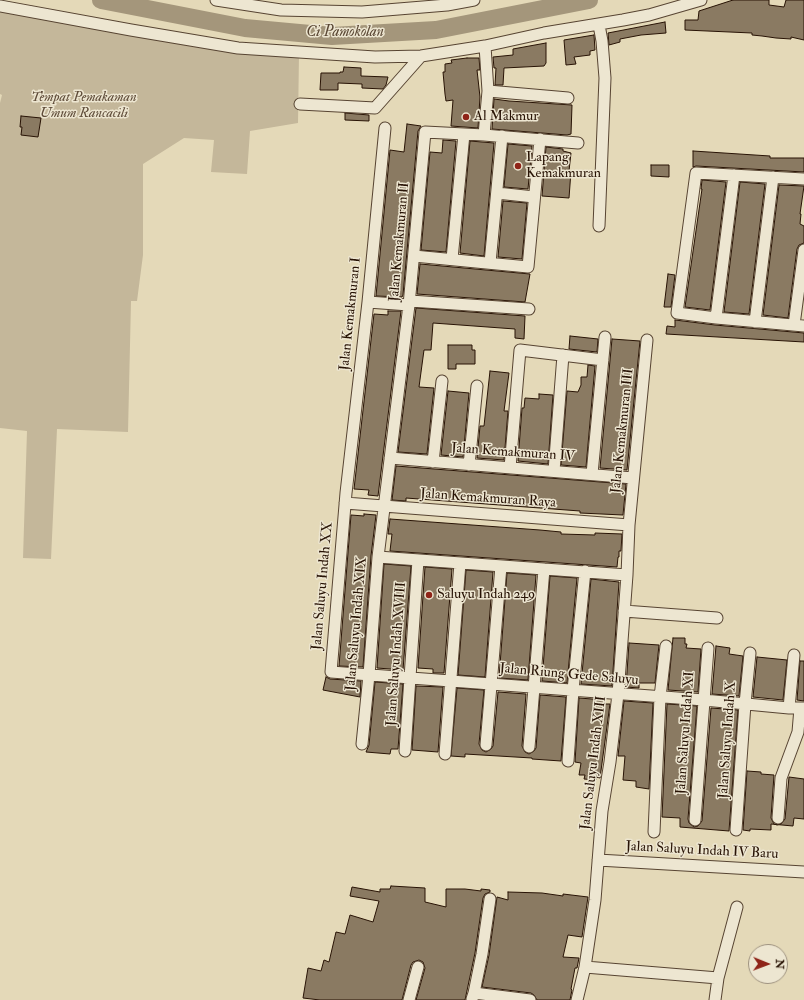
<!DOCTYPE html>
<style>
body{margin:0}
#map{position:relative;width:804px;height:1000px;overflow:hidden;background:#e4d9b8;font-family:"IM FELL Double Pica",serif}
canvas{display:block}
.north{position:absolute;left:748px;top:944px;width:40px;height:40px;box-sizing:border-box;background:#ede6d1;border:1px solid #9e927f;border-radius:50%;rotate:91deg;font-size:11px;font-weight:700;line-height:16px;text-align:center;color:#281305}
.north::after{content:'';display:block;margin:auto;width:14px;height:18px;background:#8f2418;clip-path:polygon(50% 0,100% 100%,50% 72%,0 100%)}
</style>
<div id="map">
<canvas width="804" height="1000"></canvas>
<div class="north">N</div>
</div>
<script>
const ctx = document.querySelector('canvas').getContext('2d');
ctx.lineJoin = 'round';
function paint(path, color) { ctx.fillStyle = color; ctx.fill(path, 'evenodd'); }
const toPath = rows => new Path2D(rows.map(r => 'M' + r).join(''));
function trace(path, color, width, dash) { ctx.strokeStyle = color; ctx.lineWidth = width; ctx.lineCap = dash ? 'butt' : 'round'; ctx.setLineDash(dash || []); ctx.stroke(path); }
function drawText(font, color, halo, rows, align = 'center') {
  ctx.font = font + ' "IM FELL Double Pica",serif'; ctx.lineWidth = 3; ctx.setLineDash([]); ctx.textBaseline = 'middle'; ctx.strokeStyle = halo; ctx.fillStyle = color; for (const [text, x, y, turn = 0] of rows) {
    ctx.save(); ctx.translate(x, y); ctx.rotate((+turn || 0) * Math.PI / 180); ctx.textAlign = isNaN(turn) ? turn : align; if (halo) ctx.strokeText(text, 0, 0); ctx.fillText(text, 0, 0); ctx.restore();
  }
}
const green = toPath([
 [0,8,299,54,298,123,250,131,247,174,211,172,214,140,184,138,143,164,143,255,137,301,131,301,128,432,57,429,51,559,23,558,27,431,0,428,0,103,2,95,0,94]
]);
const river = toPath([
 [101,0,245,28,332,36,436,30,589,0]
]);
const building = toPath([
 [733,0,769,0,769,5,784,7,786,0,804,0,804,40,791,37,791,39,776,38,762,36,752,35,752,33,685,30,685,20,698,20,699,11,733,0],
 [665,22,666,33,641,35,620,39,620,42,609,45,608,33,665,22],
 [594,35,595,50,590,51,590,55,574,57,576,64,566,65,564,40,594,35],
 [546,43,546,63,544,66,504,68,503,85,495,85,496,68,494,68,493,57,513,55,513,49,546,43],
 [467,58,479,58,480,70,477,70,480,97,478,128,451,126,453,100,446,101,445,94,443,72,445,72,445,64,452,63,451,60,467,58],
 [344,67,361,68,361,76,388,77,386,85,383,89,362,88,362,84,338,83,338,90,320,90,321,73,340,73,340,72,343,72,344,67],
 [494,99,509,101,572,105,571,134,567,135,492,129,494,99],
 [345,113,369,115,369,121,345,120,345,113],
 [21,116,41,118,38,137,21,135,22,127,20,127,21,116],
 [407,124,421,126,418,131,403,295,402,297,376,296,390,150,404,152,407,124],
 [443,140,456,141,446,252,421,250,430,152,442,153,443,140],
 [470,141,494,143,484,256,460,253,470,141],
 [508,144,532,146,528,189,504,187,508,144],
 [546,147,563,149,563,151,571,153,569,171,571,171,569,198,542,196,546,147],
 [693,151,770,156,770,158,804,158,804,172,696,166,693,167,693,151],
 [651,165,669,165,669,177,651,176,651,165],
 [702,180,726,182,710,310,685,307,702,189,701,189,702,180],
 [740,182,765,184,749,314,724,312,740,182],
 [779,185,804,186,800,214,801,214,800,224,804,226,804,243,799,245,797,249,788,318,763,315,779,185],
 [503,201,527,203,522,259,498,257,503,201],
 [420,264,530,274,525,302,417,294,420,264],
 [668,274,675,275,671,307,664,307,668,274],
 [416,308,525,316,524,339,515,338,515,329,433,323,431,350,424,350,419,387,434,388,427,454,398,452,416,308],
 [388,311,401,311,378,496,368,495,369,490,354,489,374,314,388,315,388,311],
 [675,320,715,325,804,333,804,342,666,334,667,326,675,327,675,320],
 [570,336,598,339,597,352,569,349,570,336],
 [612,339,640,341,627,470,600,468,612,339],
 [448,345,472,345,472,350,475,350,475,364,456,364,456,369,448,369,448,345],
 [588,365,595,366,586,467,561,465,567,391,578,392,581,385,581,377,587,377,588,365],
 [490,371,509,373,504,411,508,411,504,460,477,458,480,426,484,426,490,371],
 [448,391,469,393,463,457,441,455,448,391],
 [539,394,553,395,548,464,518,461,522,408,524,408,525,398,539,399,539,394],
 [396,466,626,484,623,515,580,513,580,511,406,498,406,501,392,500,396,466],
 [364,514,376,515,371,556,363,667,339,666,351,515,364,516,364,514],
 [390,519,540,530,561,532,561,534,595,535,595,533,622,534,621,551,619,551,619,557,618,557,617,567,390,551,392,534,388,534,390,519],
 [384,564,411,566,403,670,377,668,384,564],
 [425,567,452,569,444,673,433,673,433,669,418,668,425,567],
 [466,570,493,572,485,677,458,675,466,570],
 [507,573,536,575,528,680,499,678,507,573],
 [550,576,577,578,567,683,542,681,550,576],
 [591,579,619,582,612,686,581,684,591,579],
 [673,638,685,638,685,644,687,644,686,648,701,649,698,692,668,690,673,638],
 [629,643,659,645,655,683,639,683,639,688,626,687,629,643],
 [716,646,730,648,729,654,743,656,739,696,712,694,716,646],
 [757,657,787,660,783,700,753,697,757,657],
 [800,661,804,661,804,701,797,700,800,661],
 [326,677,330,679,361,681,360,697,323,690,326,677],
 [375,682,403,684,398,749,391,749,390,754,366,752,369,745,375,682],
 [416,686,443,687,438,752,412,750,416,686],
 [457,688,484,690,479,744,482,750,486,752,491,749,493,746,498,692,526,694,522,746,525,752,529,754,534,751,536,748,540,695,566,697,561,761,532,759,532,758,465,754,465,757,451,756,457,688],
 [579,698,605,700,605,704,610,704,600,778,596,777,596,780,584,779,585,775,579,775,581,763,575,762,579,698],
 [624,701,653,703,649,789,636,787,636,781,623,780,625,756,618,756,624,701],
 [667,704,697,706,688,819,689,823,694,827,698,826,702,821,711,708,738,710,729,831,680,827,680,818,662,817,667,704],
 [747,771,761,772,761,774,774,775,771,818,774,824,777,825,781,824,785,819,789,777,804,779,804,819,794,818,793,826,771,824,771,830,750,829,750,831,743,830,747,771],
 [391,886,425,888,425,902,446,907,446,889,465,889,481,891,481,889,490,890,490,892,485,894,483,898,475,953,465,1000,416,1000,425,968,423,962,419,960,413,962,411,965,402,1000,320,1000,303,998,308,968,321,971,324,960,329,962,336,932,345,934,350,915,373,922,379,901,350,896,352,887,380,892,380,889,390,889,391,886],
 [508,892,542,893,563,896,563,894,588,897,582,937,568,935,563,957,579,958,577,968,575,968,571,989,572,990,570,1000,537,1000,534,995,531,993,482,987,489,955,497,897,508,900,508,892]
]);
const street = toPath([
 [216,0,281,10,362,12,447,5,474,0],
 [0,6,131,30,238,48,375,57,421,56,485,46,544,33,623,20,649,15,701,0],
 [599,25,602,41,605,78,599,226],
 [488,91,568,98],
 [300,104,375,108,421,56],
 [385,128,368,302,346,493,331,672,704,700,789,708,804,708],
 [484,135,488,91,485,46],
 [804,179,696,173,677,313,716,318,804,326],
 [497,193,534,197],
 [414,256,528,267,540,139],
 [452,259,464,134],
 [490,263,502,136],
 [410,301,529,309],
 [368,302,409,305],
 [716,318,734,175],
 [755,322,773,177],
 [794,325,804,250],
 [390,458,633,478],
 [433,462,442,381],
 [469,465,477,386],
 [510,468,520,350,603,360],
 [554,471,563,355],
 [592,474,605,337],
 [345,503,629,525],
 [378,557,627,575],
 [624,611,717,618],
 [789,708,794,655],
 [362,744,369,675,378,557,409,305,425,132,484,135,578,143],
 [486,745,501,566],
 [529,747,544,569],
 [405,751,418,560],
 [445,754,460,563],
 [568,761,573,690,585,571],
 [778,818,781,778,798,732,800,708],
 [695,820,708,648],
 [736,830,745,704,750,653],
 [654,832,660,697,666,646],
 [598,860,804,872],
 [585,967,718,978,715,1000],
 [718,978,737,907],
 [474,993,482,954,490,899],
 [472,999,474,993,530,1000],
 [409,1000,418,967],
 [577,1000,585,967,595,900,602,811,610,762,618,694,627,575,629,525,647,340]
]);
const markers = [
 [466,117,4,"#8f2418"],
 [518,166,4,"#8f2418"],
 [429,595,4,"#8f2418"]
];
const parkNames = [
 ["Tempat Pemakaman",84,98],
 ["Umum Rancacili",84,114]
];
const poiNames = [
 ["Al Makmur",474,117],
 ["Lapang",526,158],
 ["Kemakmuran",526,174],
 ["Saluyu Indah 249",437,595]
];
const streetNames = [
 ["Jalan Kemakmuran II",400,242,-85],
 ["Jalan Kemakmuran I",351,314,-84],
 ["Jalan Kemakmuran III",623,431,-84],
 ["Jalan Kemakmuran IV",513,453,4],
 ["Jalan Kemakmuran Raya",488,499,4],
 ["Jalan Saluyu Indah XX",323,586,-85],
 ["Jalan Saluyu Indah XIX",357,624,-85],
 ["Jalan Saluyu Indah XVIII",397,654,-86],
 ["Jalan Riung Gede Saluyu",569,675,5],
 ["Jalan Saluyu Indah XI",686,733,-86],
 ["Jalan Saluyu Indah X",728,740,-86],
 ["Jalan Saluyu Indah XIII",594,763,-83],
 ["Jalan Saluyu Indah IV Baru",702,851,3]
];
const waterNames = [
 ["Ci Pamokolan",345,33]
];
paint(green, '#c4b79a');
trace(river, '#a4967b', 18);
paint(building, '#8a7a62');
trace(building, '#281305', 1);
trace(street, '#574432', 13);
trace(street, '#ede6d1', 11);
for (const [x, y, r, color] of markers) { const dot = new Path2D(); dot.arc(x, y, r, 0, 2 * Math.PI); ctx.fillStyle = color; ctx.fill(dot); trace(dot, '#ede6d1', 1.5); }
drawText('italic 14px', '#5f4c39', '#ede6d1', parkNames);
drawText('14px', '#281305', '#ede6d1', poiNames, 'left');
drawText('14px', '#281305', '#ede6d1', streetNames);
drawText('italic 15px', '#5a4734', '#ede6d1', waterNames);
</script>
